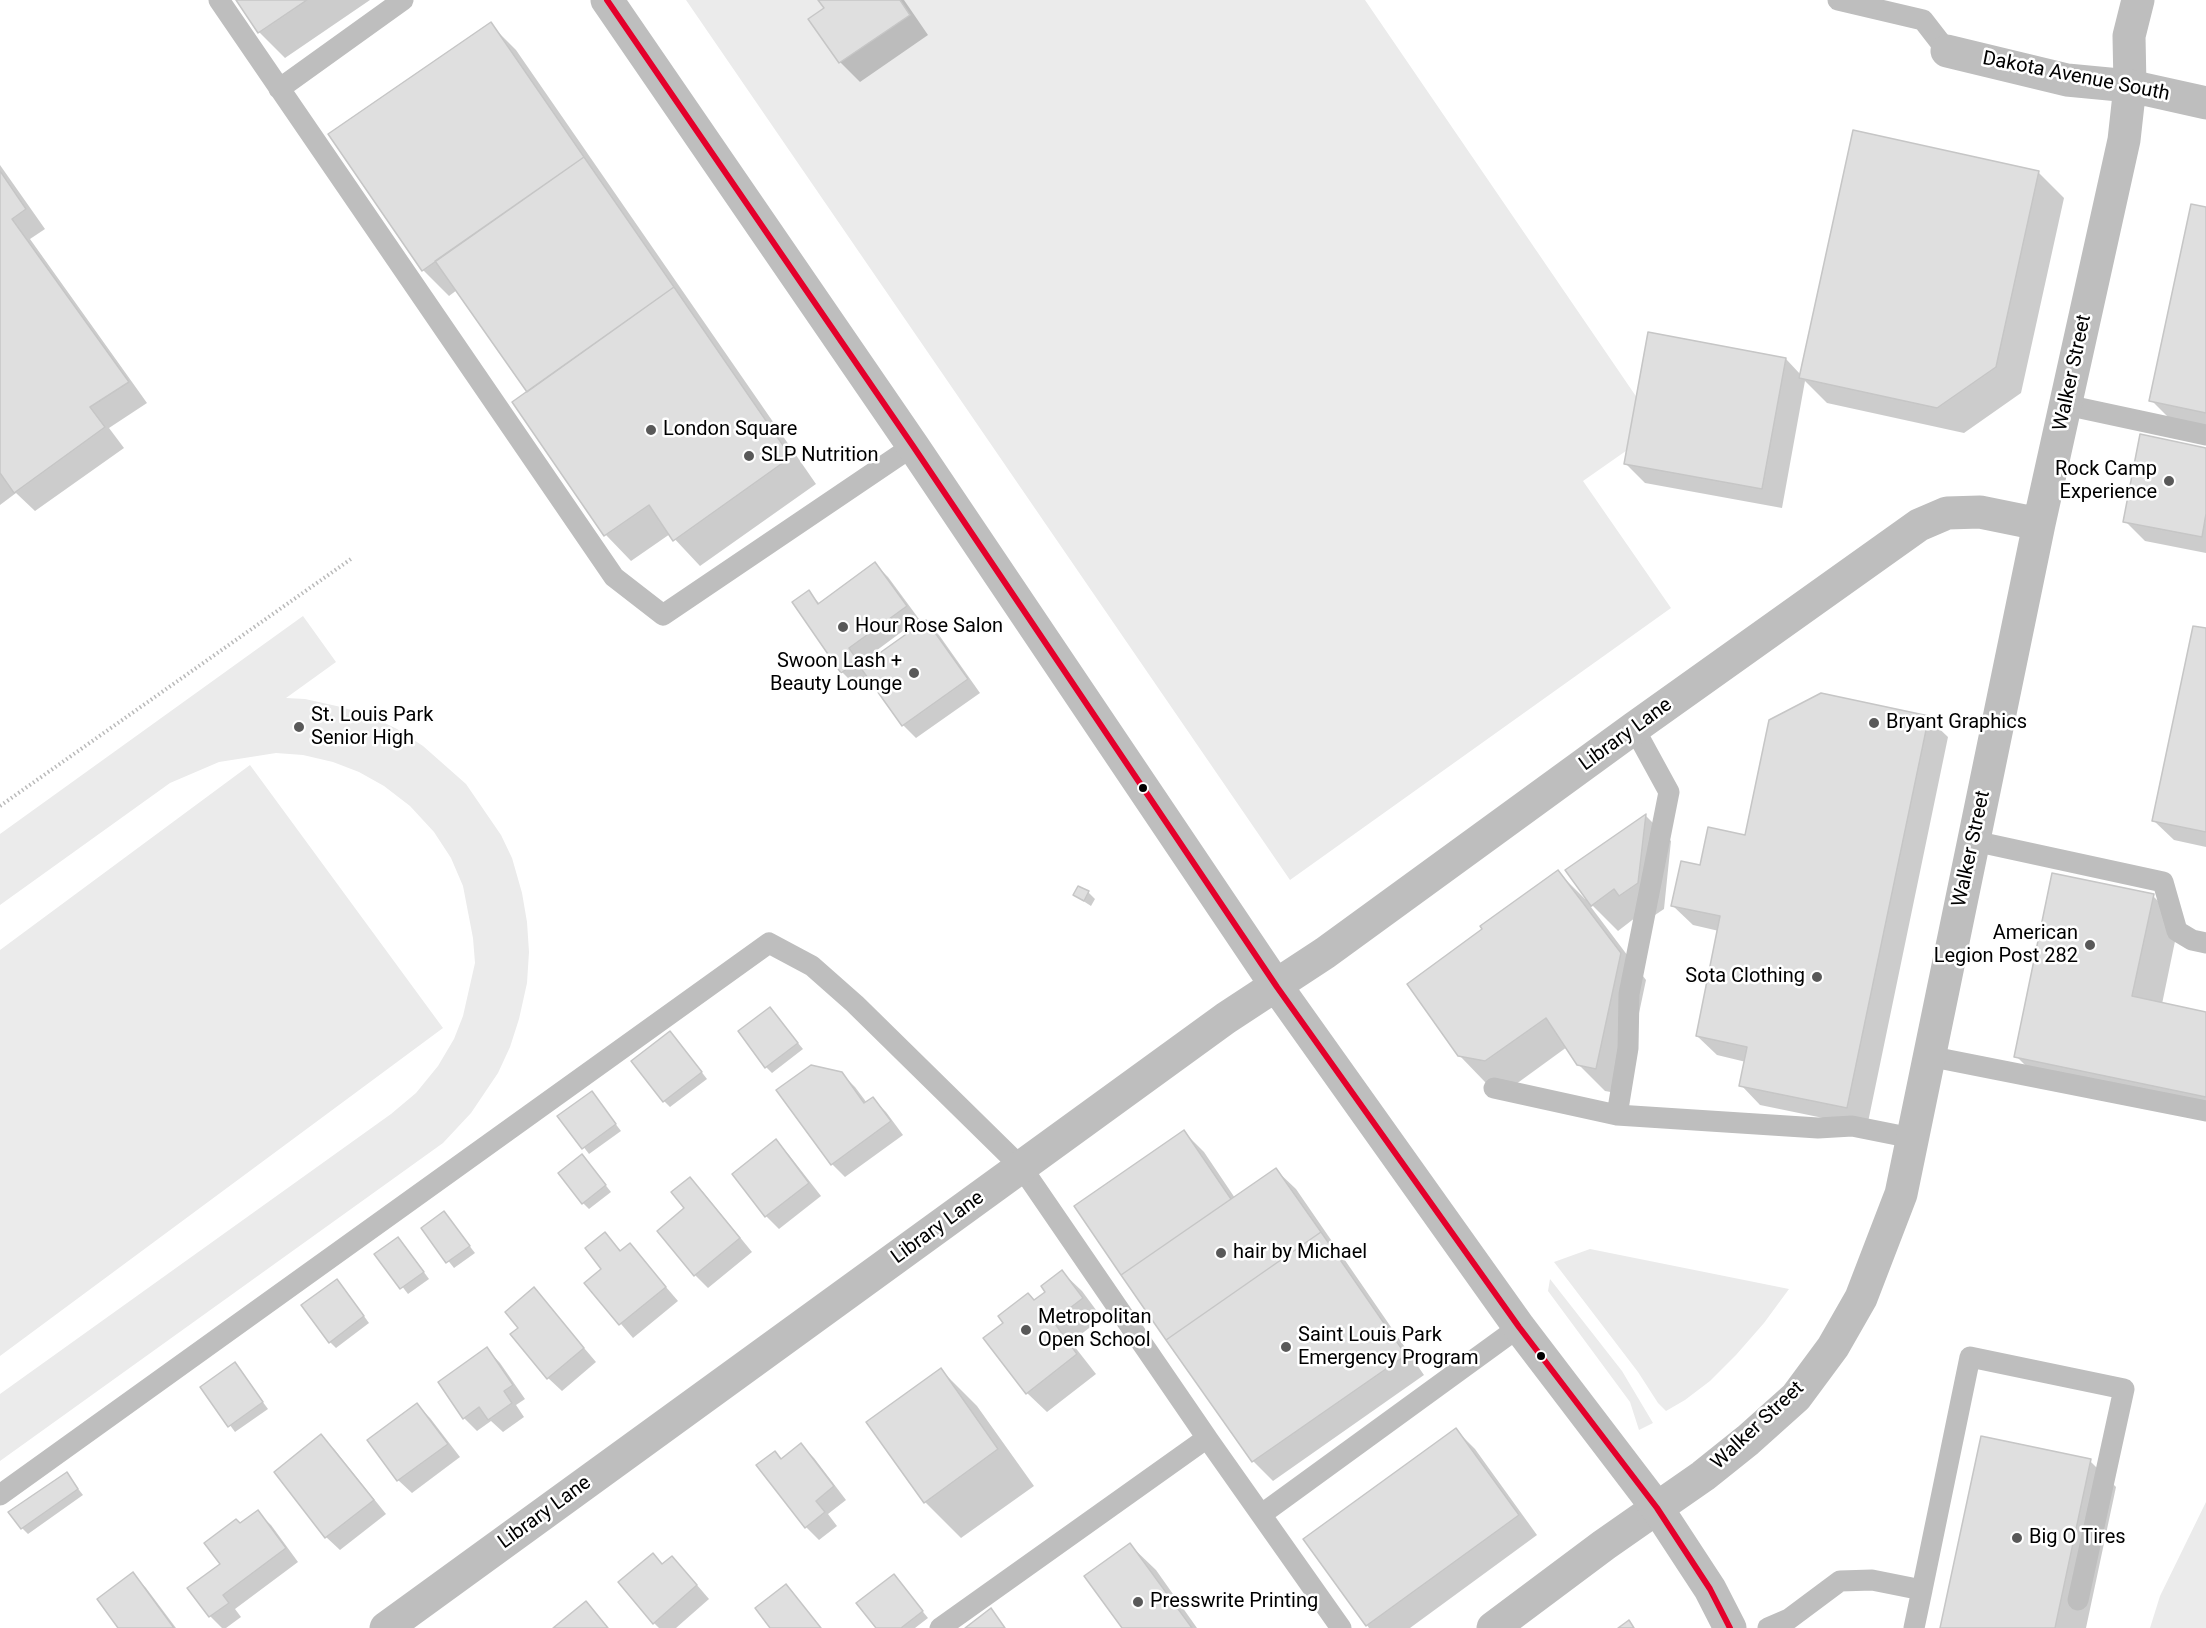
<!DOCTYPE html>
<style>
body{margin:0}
canvas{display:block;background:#fff}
</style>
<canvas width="2206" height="1628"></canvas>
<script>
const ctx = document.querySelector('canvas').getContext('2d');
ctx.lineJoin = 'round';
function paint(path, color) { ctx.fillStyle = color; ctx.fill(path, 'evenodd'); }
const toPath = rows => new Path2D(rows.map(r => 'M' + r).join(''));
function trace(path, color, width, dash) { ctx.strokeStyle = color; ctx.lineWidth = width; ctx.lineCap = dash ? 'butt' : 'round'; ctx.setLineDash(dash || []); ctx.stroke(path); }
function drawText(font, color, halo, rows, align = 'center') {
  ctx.font = font + ' Roboto,sans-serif'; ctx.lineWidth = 5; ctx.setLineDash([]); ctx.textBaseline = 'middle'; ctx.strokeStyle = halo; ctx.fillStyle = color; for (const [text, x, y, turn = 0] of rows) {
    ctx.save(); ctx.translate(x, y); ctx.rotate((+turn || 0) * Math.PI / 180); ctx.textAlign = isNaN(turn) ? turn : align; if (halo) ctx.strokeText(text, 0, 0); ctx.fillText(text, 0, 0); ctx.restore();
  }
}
const green = toPath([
 [686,0,1365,0,1644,408,1633,446,1583,481,1671,608,1290,880],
 [303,616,336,662,286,698,305,699,341,707,368,715,397,729,423,746,466,784,501,835,512,858,522,893,527,922,529,952,527,983,519,1019,510,1047,498,1073,471,1113,443,1143,0,1461,0,1394,391,1114,416,1093,438,1066,454,1039,463,1016,475,963,473,938,463,886,451,858,434,832,410,806,384,786,359,772,333,762,303,755,276,753,219,762,170,783,0,905,0,834],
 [250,765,443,1028,0,1356,0,950],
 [1590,1249,1789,1289,1764,1323,1736,1355,1710,1381,1685,1400,1666,1411,1658,1403,1638,1372,1554,1262],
 [1550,1279,1622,1371,1653,1423,1639,1430,1630,1402,1548,1291],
 [2206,1502,2206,1628,2150,1628,2160,1596]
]);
const shadow = toPath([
 [238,0,370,0,285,58,259,32],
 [820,0,904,0,928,35,860,82,840,62,810,19,826,8],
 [490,24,516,50,816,484,700,566,670,534,631,561,606,535,514,403,529,392,457,290,449,296,423,270],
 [0,165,45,229,30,239,147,403,109,428,124,448,35,511,16,493,0,505],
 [2038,172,2064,198,2021,393,1964,433,1827,403,1805,381,1782,508,1645,483,1625,463,1786,359,1801,375],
 [2206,208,2206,433,2177,426,2151,400],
 [2206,449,2206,553,2145,541,2125,521],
 [875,564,888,577,919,619,861,662,864,666,926,622,939,635,980,693,916,738,903,725,868,677,856,686,842,672,794,603,808,592,820,604],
 [2206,630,2206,847,2174,840,2154,821],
 [1928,718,1948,737,1867,1127,1760,1105,1741,1085,1746,1062,1717,1055,1697,1036,1719,931,1693,925,1673,906,1701,866],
 [1645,815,1671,841,1664,909,1646,921,1640,914,1618,931,1593,906,1591,907,1646,980,1622,1094,1605,1091,1578,1064,1567,1047,1512,1087,1485,1082,1459,1055,1558,872,1585,899],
 [1078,888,1088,892,1095,899,1091,906,1074,895],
 [2153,896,2179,922,2162,1004,2206,1013,2206,1117,2042,1082,2016,1056],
 [770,1009,803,1049,772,1073,766,1067],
 [676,1039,707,1079,670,1107,664,1101],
 [842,1074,855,1087,867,1103,873,1099,886,1112,903,1135,845,1177,832,1164],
 [592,1093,621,1131,589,1154,560,1116],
 [1184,1132,1204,1152,1235,1198,1276,1170,1296,1189,1424,1375,1273,1481,1253,1461,1076,1207],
 [776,1141,789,1155,821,1196,779,1229,766,1216],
 [588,1163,611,1192,589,1209,583,1203],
 [690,1179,703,1192,752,1252,708,1288,695,1275,687,1208],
 [444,1213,475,1253,454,1268,423,1229],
 [605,1234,622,1252,630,1245,678,1301,633,1338,586,1283,603,1269],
 [404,1245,429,1279,408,1294,377,1254],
 [1062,1272,1082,1291,1102,1318,1071,1342,1096,1374,1047,1412,1027,1393,1035,1302,1047,1292],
 [343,1287,369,1323,336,1348,330,1342],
 [534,1289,596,1362,562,1391,548,1378],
 [487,1349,500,1363,525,1399,516,1405,524,1417,503,1432,491,1421,477,1431,464,1418],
 [235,1364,268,1409,235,1432,202,1387],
 [941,1370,977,1406,1034,1486,961,1538,925,1502],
 [417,1405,430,1418,460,1457,412,1493,398,1480,369,1440],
 [1456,1430,1475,1449,1537,1535,1410,1628,1369,1628,1367,1625],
 [321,1436,334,1449,386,1514,340,1550,326,1537],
 [801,1445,814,1458,846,1500,828,1514,837,1526,819,1540,806,1527,775,1453,782,1460],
 [2090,1461,2116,1487,2086,1628,1941,1628],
 [66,1473,83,1495,28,1534,22,1528],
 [257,1512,271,1525,298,1562,235,1609,241,1617,226,1628,222,1628,210,1616,190,1588,222,1564,240,1525],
 [1130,1545,1156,1570,1197,1628,1123,1628],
 [653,1555,663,1565,685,1571,709,1599,676,1628,659,1628,654,1623],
 [133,1574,146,1588,176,1628,120,1628],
 [894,1576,928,1618,915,1628,878,1628]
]);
const building = toPath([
 [236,0,307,0,258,33,236,0],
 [818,0,900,0,910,15,839,63,808,19,824,8,818,0],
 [491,22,584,157,422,271,328,134,491,22],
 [1853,130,2039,171,1996,367,1937,408,1799,378,1853,130],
 [584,157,674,287,527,392,435,261,584,157],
 [0,171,26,209,12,219,129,382,90,407,105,427,14,493,0,473,0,171],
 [2191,204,2206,207,2206,413,2149,401,2191,204],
 [674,287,791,457,673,541,649,505,604,536,512,402,674,287],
 [1648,332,1786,358,1762,489,1624,464,1648,332],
 [2140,434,2206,448,2206,514,2202,537,2123,522,2140,434],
 [875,562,907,606,849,648,858,661,841,673,792,602,809,590,818,604,875,562],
 [926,620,968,679,902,726,860,667,926,620],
 [2193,626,2206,628,2206,832,2152,821,2193,626],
 [1821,693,1929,716,1847,1108,1739,1086,1747,1047,1696,1036,1720,916,1671,906,1681,861,1700,865,1708,827,1745,835,1769,720,1821,693],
 [1646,814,1638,883,1619,896,1614,889,1591,906,1565,870,1646,814],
 [1558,870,1621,953,1596,1069,1577,1065,1546,1018,1485,1061,1458,1056,1407,984,1482,929,1480,926,1558,870],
 [2052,873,2154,894,2132,996,2206,1012,2206,1097,2014,1057,2052,873],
 [1078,886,1089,891,1084,901,1073,895,1078,886],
 [770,1007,798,1043,765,1068,738,1031,770,1007],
 [670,1031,702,1072,663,1102,631,1061,670,1031],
 [811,1065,842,1072,864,1103,873,1097,891,1121,831,1165,776,1090,811,1065],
 [592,1091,616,1124,582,1149,557,1116,592,1091],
 [1184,1130,1231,1199,1121,1275,1074,1206,1184,1130],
 [776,1139,809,1183,765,1217,732,1174,776,1139],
 [582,1154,606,1185,582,1204,558,1173,582,1154],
 [1276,1168,1321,1232,1166,1340,1121,1275,1276,1168],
 [690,1177,740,1238,694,1276,657,1231,684,1208,671,1192,690,1177],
 [444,1211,470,1246,446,1263,421,1228,444,1211],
 [605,1232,620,1251,630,1243,666,1287,619,1325,584,1283,601,1269,585,1248,605,1232],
 [1321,1232,1406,1355,1252,1462,1166,1340,1321,1232],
 [398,1237,424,1272,400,1289,374,1254,398,1237],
 [1062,1270,1083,1298,1053,1321,1077,1354,1026,1394,983,1338,1003,1323,998,1316,1028,1293,1034,1300,1045,1292,1041,1286,1062,1270],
 [337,1279,364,1316,329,1343,301,1305,337,1279],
 [534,1287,584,1348,547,1379,510,1334,518,1328,505,1312,534,1287],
 [487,1347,513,1385,504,1391,512,1403,488,1420,479,1407,463,1419,438,1382,487,1347],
 [235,1362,263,1402,228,1427,200,1387,235,1362],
 [941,1368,998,1449,924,1503,866,1422,941,1368],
 [417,1403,448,1444,397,1481,367,1440,417,1403],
 [1456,1428,1519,1515,1366,1626,1303,1539,1456,1428],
 [321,1434,374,1500,325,1538,274,1472,321,1434],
 [1981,1436,2091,1459,2055,1628,1940,1628,1981,1436],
 [801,1443,834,1486,816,1501,825,1512,805,1528,756,1465,775,1451,781,1459,801,1443],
 [67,1472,78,1489,21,1529,8,1512,67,1472],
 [258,1510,286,1548,223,1595,229,1603,209,1617,187,1588,220,1564,204,1543,236,1519,240,1523,258,1510],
 [1130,1543,1192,1628,1122,1628,1084,1576,1130,1543],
 [653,1553,662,1564,672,1556,697,1585,653,1624,618,1582,653,1553],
 [133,1572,174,1628,118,1628,97,1599,133,1572],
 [894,1574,923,1611,901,1628,876,1628,856,1603,894,1574],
 [786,1584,821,1628,770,1628,755,1608,786,1584],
 [586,1601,608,1628,553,1628,586,1601],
 [991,1608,1005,1628,965,1628,991,1608],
 [1629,1620,1634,1628,1618,1628,1629,1620]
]);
const path = toPath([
 [0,806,351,559]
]);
const service = toPath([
 [219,0,614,577,663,615,913,446],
 [1838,0,1923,20,1947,51],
 [279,89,403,0],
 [2066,405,2206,435],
 [1974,841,2163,882,2177,931,2192,940,2206,943],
 [1928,1056,2206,1111],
 [1494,1088,1617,1115,1818,1128,1852,1126,1912,1138],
 [1617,1115,1628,1048,1629,994,1669,792,1634,728],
 [0,1495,769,943,812,966,855,1004,1022,1168,1207,1438],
 [1262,1514,1519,1327],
 [940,1628,1207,1438,1341,1628],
 [1768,1628,1789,1619,1840,1581,1872,1580,1922,1590,1970,1357,2124,1389,2078,1600],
 [1914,1628,1922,1590]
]);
const minor = toPath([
 [1947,51,2067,80,2130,86,2129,36,2138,0],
 [1493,1628,1604,1545,1657,1508]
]);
const tertiary = toPath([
 [607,0,913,446,1277,987,1519,1327,1657,1508,1710,1589,1730,1628],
 [1657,1508,1703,1476,1748,1440,1796,1397,1833,1347,1861,1298,1901,1194,2039,524,2124,140,2130,86,2206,103],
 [386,1628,1226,1018,1325,953,1634,728,1919,525,1947,513,1980,512,2039,524]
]);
const bus1 = toPath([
 [607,0,913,446,1277,987,1519,1327,1657,1508,1710,1589,1730,1628]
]);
const markers = [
 [651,430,6,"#595959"],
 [749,456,6,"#595959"],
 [2169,481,6,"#595959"],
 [843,627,6,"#595959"],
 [914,673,6,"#595959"],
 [1874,723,6,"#595959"],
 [299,727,6,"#595959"],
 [1143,788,5,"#000"],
 [2090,945,6,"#595959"],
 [1817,977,6,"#595959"],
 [1221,1253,6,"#595959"],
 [1026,1330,6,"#595959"],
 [1286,1347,6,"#595959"],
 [1541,1356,5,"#000"],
 [2017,1538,6,"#595959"],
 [1138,1602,6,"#595959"]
];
const streetNames = [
 ["Dakota Avenue South",2076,77,11],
 ["Walker Street",2073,373,-78],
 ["Library Lane",1626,735,-36],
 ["Walker Street",1972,849,-78],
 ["Library Lane",938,1228,-36],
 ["Walker Street",1758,1426,-43],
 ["Library Lane",545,1513,-36]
];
const poiNames = [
 ["London Square",663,430],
 ["SLP Nutrition",761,456],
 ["Rock Camp",2157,470,"right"],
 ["Experience",2157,493,"right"],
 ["Hour Rose Salon",855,627],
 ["Swoon Lash +",902,662,"right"],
 ["Beauty Lounge",902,685,"right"],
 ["St. Louis Park",311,716],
 ["Senior High",311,739],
 ["Bryant Graphics",1886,723],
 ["American",2078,934,"right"],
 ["Legion Post 282",2078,957,"right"],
 ["Sota Clothing",1805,977,"right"],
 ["hair by Michael",1233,1253],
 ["Metropolitan",1038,1318],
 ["Open School",1038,1341],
 ["Saint Louis Park",1298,1336],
 ["Emergency Program",1298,1359],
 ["Big O Tires",2029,1538],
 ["Presswrite Printing",1150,1602]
];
paint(green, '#ebebeb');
paint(shadow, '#0003');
paint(building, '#dfdfdf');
trace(building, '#c6c6c6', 1.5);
trace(path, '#b9b9b9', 4, [1.5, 3]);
trace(service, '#bebebe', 21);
trace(minor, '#bebebe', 33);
trace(tertiary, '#bebebe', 33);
trace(bus1, '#e4002b', 6);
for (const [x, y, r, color] of markers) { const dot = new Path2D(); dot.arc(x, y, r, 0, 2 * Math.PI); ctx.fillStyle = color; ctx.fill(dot); trace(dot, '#fff', 2); }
drawText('20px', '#000', '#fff', streetNames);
drawText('20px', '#000', '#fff', poiNames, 'left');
</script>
